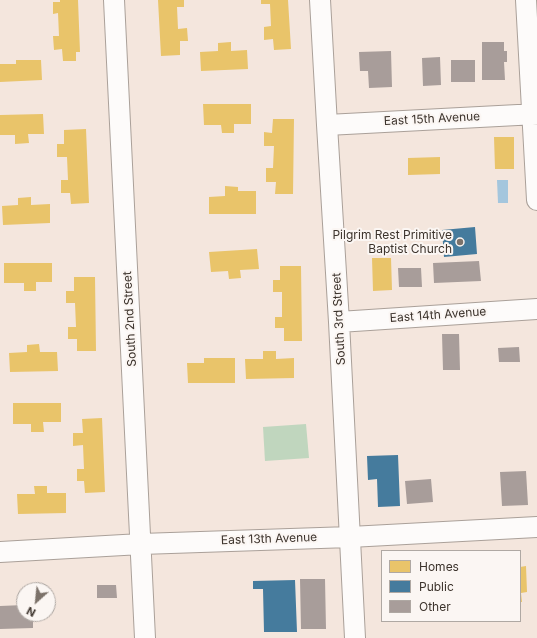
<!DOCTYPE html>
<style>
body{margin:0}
#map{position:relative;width:537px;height:638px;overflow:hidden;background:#f4e6dd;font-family:Inter,sans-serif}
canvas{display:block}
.legend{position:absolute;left:381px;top:550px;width:140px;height:72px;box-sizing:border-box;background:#fbf6f3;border:1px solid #afa8a3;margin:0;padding:5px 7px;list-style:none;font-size:12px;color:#3c332c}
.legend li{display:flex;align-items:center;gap:8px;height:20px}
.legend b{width:20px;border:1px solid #afa8a3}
.north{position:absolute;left:16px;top:582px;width:40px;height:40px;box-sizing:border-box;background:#fbf6f3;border:1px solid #afa8a3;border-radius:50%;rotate:207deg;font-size:11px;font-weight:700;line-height:16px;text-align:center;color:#3c332c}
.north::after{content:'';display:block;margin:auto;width:14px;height:18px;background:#7c726a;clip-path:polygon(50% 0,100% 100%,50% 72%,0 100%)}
</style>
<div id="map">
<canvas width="537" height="638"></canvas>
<ul class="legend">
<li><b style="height:11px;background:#e9c46a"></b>Homes</li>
<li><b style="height:11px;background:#457b9d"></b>Public</li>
<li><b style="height:11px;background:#a89d9a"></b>Other</li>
</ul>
<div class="north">N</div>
</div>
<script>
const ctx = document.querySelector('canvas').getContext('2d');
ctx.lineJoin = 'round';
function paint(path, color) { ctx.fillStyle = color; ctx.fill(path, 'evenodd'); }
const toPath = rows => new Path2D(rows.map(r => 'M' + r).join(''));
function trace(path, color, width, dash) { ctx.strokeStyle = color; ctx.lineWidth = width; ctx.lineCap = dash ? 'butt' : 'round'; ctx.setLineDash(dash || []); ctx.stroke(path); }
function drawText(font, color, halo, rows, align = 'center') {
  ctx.font = font + ' Inter,sans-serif'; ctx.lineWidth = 4; ctx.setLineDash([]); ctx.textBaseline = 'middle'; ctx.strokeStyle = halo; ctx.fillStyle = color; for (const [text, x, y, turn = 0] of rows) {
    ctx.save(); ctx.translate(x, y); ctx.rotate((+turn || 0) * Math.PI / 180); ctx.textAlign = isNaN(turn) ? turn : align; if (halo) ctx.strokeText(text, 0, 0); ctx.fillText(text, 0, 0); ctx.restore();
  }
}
const green = toPath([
 [306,424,309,458,265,461,263,427]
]);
const water = toPath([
 [497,180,508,180,508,203,498,203]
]);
const homes = toPath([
 [60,0,78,0,80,52,76,52,76,61,63,61,62,49,54,50,53,36,59,36,58,13,53,14,53,2,60,2],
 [158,0,184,0,184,7,177,7,178,29,187,28,188,41,180,41,180,55,161,56],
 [261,0,288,0,291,49,274,50,273,39,264,40,264,27,271,26,270,4,261,4],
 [231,42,231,51,247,50,248,69,201,71,200,52,218,51,218,43],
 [16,60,41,60,42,80,0,82,0,64,16,64],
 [203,104,251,104,251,124,234,124,234,133,222,133,221,125,204,125],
 [43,114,44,134,28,134,29,143,15,144,15,135,0,135,0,115],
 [273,119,294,119,293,194,275,194,276,182,266,182,266,168,273,168,274,146,264,146,264,132,272,133],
 [86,129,89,203,71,204,70,193,61,193,61,180,68,180,67,157,57,157,57,144,64,144,64,130],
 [494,137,514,137,514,169,495,169],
 [440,157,440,174,408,175,408,158],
 [225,186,238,187,238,191,256,191,256,214,209,214,209,197,225,196],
 [31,197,31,205,50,204,50,223,3,225,2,206,18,205,18,198],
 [257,249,259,269,240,270,241,278,229,279,228,271,211,272,209,252],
 [372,258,391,258,392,290,373,291],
 [4,263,52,263,52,282,36,282,36,291,24,291,24,283,4,283],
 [280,266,301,266,302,341,284,341,284,328,275,328,275,317,282,317,282,292,273,292,273,280,280,280],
 [74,277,95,277,96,351,77,351,77,339,68,339,68,327,76,327,75,303,66,303,66,291,74,291],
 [39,344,40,352,57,352,58,371,10,372,9,353,27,352,27,345],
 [263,351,276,351,276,359,294,358,294,378,246,379,245,359,263,359],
 [204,358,235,358,235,383,188,383,187,363,204,363],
 [13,403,61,403,61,422,43,422,44,432,31,432,31,424,13,424],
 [102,418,105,492,85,493,84,481,77,481,77,469,84,469,83,445,73,446,73,433,83,433,82,419],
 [34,486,47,486,47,493,66,493,66,513,18,514,17,494,35,494],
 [526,566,527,592,521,593,522,602,520,602,520,567]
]);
const public = toPath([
 [475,227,477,254,444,257,442,230],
 [398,455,400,506,378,507,377,479,368,480,367,456],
 [295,580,297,632,264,632,263,589,253,589,253,581]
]);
const building = toPath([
 [482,42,504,42,504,51,507,51,507,62,504,62,505,80,482,80],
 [391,51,392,87,369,88,368,71,360,71,359,52],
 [440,57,441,85,423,86,422,58],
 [451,60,475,60,475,82,451,82],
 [479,261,481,281,434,283,433,263],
 [398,268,421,268,422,287,399,287],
 [442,334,459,334,460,370,443,370],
 [519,347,520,362,499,362,498,348],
 [526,471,528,505,502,506,500,472],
 [431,479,433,502,407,504,405,481],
 [300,579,325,579,326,629,301,629],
 [97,585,116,585,117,598,97,598],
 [24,605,24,614,33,614,33,628,0,629,0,606]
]);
const minor = toPath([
 [114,0,145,638],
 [320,0,327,125,339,322,355,638],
 [526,0,537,200],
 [327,125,537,114],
 [339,322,537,309],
 [0,552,141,544,350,537,537,527]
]);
const markers = [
 [460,242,4,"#7c726a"]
];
const streetNames = [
 ["East 15th Avenue",432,119,-3],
 ["East 14th Avenue",438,315,-4],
 ["South 2nd Street",130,319,-93],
 ["South 3rd Street",339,319,-93],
 ["East 13th Avenue",269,539,-2]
];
const poiNames = [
 ["Pilgrim Rest Primitive",452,235],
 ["Baptist Church",452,249]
];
paint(green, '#c0d6be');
paint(water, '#a4c6dd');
paint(homes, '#e9c46a');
paint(public, '#457b9d');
paint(building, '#a89d9a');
trace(minor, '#aaa099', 22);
trace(minor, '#fdfbfa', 20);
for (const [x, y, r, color] of markers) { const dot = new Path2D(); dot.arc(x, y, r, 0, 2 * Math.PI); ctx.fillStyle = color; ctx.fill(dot); trace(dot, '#fbf6f3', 1.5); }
drawText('12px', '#3c332c', '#fbf6f3', streetNames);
drawText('12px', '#3c332c', '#fbf6f3', poiNames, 'right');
</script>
